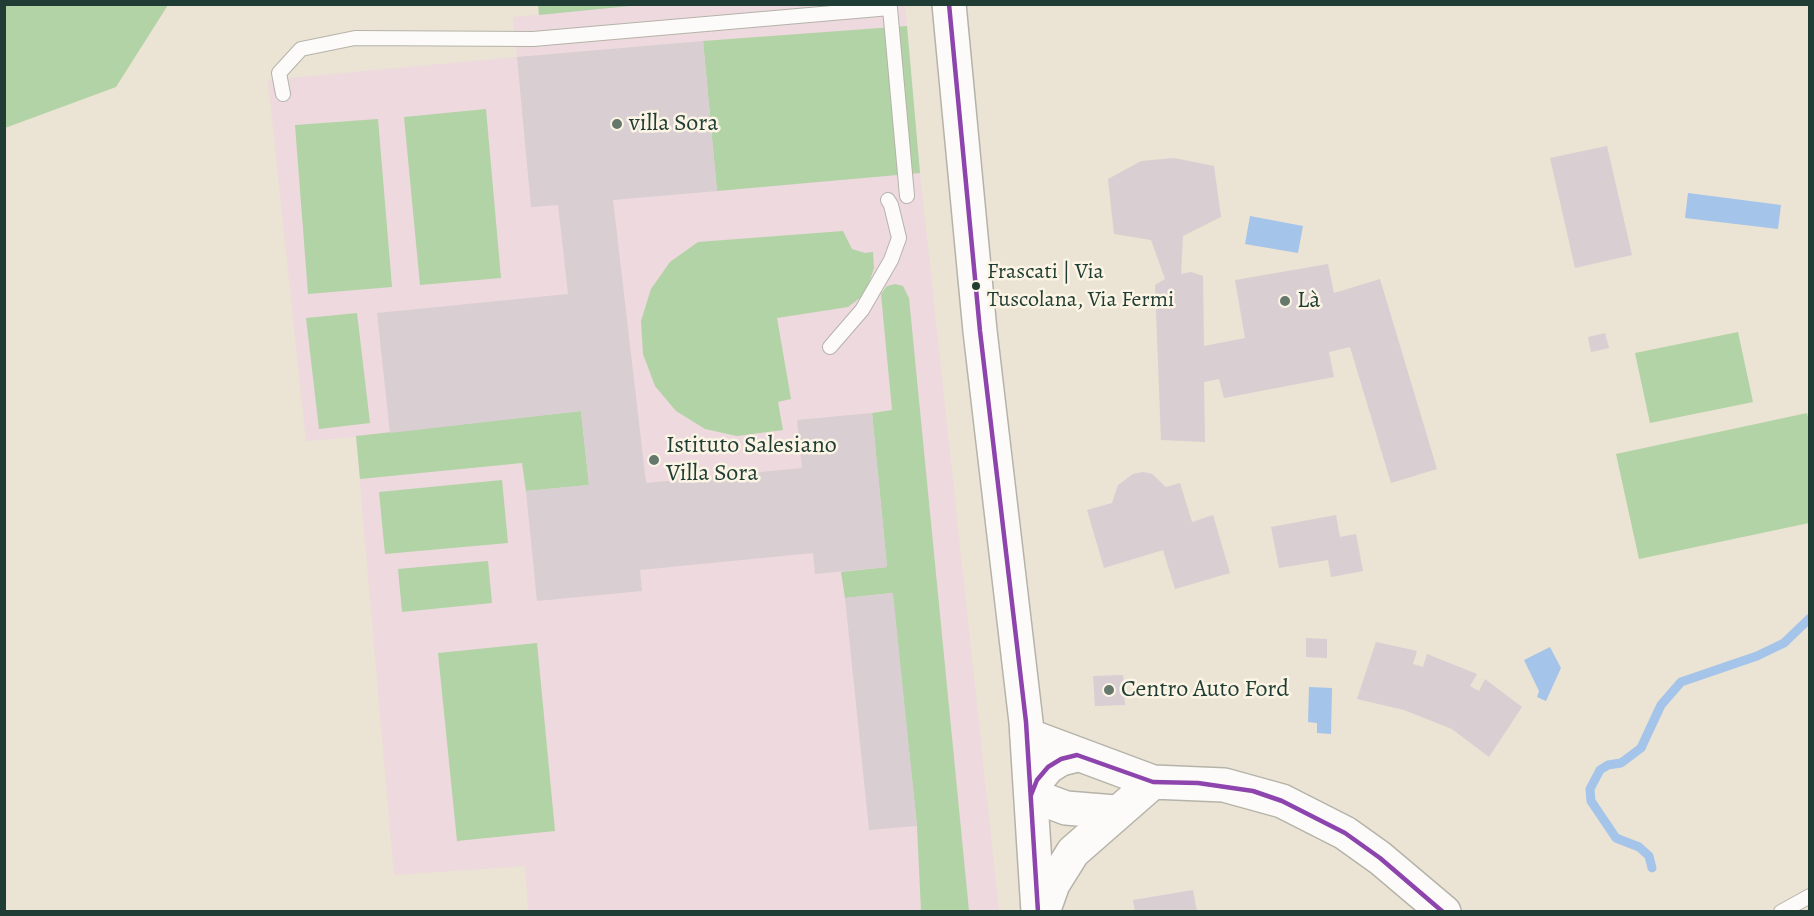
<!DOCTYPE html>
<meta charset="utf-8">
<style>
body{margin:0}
#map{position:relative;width:1814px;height:916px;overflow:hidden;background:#ebe3d4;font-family:Alegreya,serif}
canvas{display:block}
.frame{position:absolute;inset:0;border:6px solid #1f3d34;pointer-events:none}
</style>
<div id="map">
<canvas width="1814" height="916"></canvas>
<div class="frame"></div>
</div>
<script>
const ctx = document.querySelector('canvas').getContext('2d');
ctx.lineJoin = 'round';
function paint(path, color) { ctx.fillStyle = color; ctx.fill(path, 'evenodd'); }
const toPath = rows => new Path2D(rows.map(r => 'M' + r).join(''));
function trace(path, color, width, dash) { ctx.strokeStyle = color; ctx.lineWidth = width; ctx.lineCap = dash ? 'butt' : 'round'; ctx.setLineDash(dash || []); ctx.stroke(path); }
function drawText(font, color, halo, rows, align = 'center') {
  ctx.font = font + ' Alegreya,serif'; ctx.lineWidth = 5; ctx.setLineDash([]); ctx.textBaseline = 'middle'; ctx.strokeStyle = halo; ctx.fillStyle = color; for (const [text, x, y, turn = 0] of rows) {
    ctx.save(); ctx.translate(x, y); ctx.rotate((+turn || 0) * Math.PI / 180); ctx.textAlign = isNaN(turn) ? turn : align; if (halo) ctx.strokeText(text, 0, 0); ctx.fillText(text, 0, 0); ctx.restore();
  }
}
const built = toPath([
 [538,5,905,5,920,173,999,911,528,911,525,866,394,875,356,437,306,441,268,80,517,57,513,17,539,15]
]);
const green = toPath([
 [538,4,640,4,640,5,539,15],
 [4,5,5,4,168,5,116,87,5,128],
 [907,26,920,173,717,191,703,41],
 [486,109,501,278,420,285,404,117],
 [378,119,392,287,308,294,295,125],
 [843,231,852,249,865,253,873,252,874,268,869,283,861,297,848,307,777,318,791,399,778,402,783,430,737,436,705,429,676,411,655,386,643,354,641,321,651,289,670,262,698,242],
 [895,284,903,286,909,298,969,911,921,911,917,826,892,593,845,598,841,572,887,567,872,413,892,410,881,294,887,286],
 [357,313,370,423,319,429,306,318],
 [1738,332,1753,402,1650,423,1635,353],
 [581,411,589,485,526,491,522,463,360,479,356,436],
 [1807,413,1810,425,1809,523,1639,559,1616,454],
 [502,480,508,543,385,554,379,492],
 [488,561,492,603,402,612,398,569],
 [537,643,555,831,457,841,438,653]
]);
const water = toPath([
 [1688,193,1781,205,1778,229,1685,218],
 [1250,216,1303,226,1298,253,1245,244],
 [1550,647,1561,668,1546,701,1537,697,1539,691,1524,660],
 [1309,687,1332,688,1331,734,1317,733,1317,723,1308,722]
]);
const stream = toPath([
 [1652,868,1649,856,1639,847,1616,838,1591,801,1590,789,1600,770,1608,765,1621,763,1641,748,1661,705,1681,682,1757,656,1784,643,1810,618]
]);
const building = toPath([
 [703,41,717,191,613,200,646,483,802,468,797,420,872,413,887,567,815,574,813,553,640,570,642,591,537,601,526,491,589,485,581,411,390,433,377,313,568,294,558,205,531,207,517,57],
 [1607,146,1632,255,1575,268,1550,158],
 [1174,158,1214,166,1221,217,1183,236,1181,274,1191,272,1203,276,1204,346,1245,338,1235,280,1328,264,1334,293,1380,279,1437,469,1391,483,1350,347,1329,352,1334,377,1224,398,1219,379,1204,382,1205,442,1161,440,1155,285,1165,279,1151,240,1114,234,1108,179,1141,161],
 [1605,333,1609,348,1591,352,1588,337],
 [1143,472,1152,474,1166,487,1180,483,1192,522,1213,515,1230,573,1175,589,1163,550,1104,568,1087,510,1112,503,1118,485,1133,474],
 [1336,515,1340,537,1356,534,1363,571,1331,577,1328,560,1279,568,1271,527],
 [893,593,917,826,869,830,845,598],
 [1306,638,1327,639,1327,658,1306,657],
 [1376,642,1417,651,1413,664,1423,667,1427,654,1477,674,1470,686,1479,691,1485,679,1522,707,1489,757,1452,729,1404,710,1357,699],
 [1123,675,1125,705,1095,706,1093,676],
 [1193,890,1197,912,1135,912,1133,900]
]);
const lane = toPath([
 [283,94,279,73,301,49,355,38,533,39,890,8,907,196],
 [830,347,862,310,891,260,899,238,891,205,888,200],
 [1781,912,1810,896]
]);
const secondary = toPath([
 [1027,735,1153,782,1224,785,1282,801,1345,833,1380,858,1444,912],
 [1077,755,1061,759,1048,767,1037,780,1031,795,1066,808,1115,812],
 [1043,912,1053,884,1073,852,1153,782]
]);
const primary = toPath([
 [949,4,980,331,1026,722,1038,912]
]);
const bus1 = toPath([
 [949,4,980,331,1026,722,1038,912],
 [1031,795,1037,780,1048,767,1061,759,1077,755,1153,782,1198,783,1253,791,1282,801,1345,833,1380,858,1443,912]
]);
const markers = [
 [617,124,6,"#66776c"],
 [976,286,5,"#1f3d34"],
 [1285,301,6,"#66776c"],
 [654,460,6,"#66776c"],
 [1109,690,6,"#66776c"]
];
const busNames = [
 ["Frascati | Via",987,273],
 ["Tuscolana, Via Fermi",987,301]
];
const poiNames = [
 ["villa Sora",629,124],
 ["Là",1297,301],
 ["Istituto Salesiano",666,446],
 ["Villa Sora",666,474],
 ["Centro Auto Ford",1121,690]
];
paint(built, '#edd9de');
paint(green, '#b2d3a5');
paint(water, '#a5c4ea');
trace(stream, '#a5c4ea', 9);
paint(building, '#d9ced2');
trace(lane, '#b5b3a9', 16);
trace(secondary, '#b5b3a9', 36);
trace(primary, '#b5b3a9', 36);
trace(lane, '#fcfbf9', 14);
trace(secondary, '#fcfbf9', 33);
trace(primary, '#fcfbf9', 33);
trace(bus1, '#8e44ad', 4.5);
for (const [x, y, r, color] of markers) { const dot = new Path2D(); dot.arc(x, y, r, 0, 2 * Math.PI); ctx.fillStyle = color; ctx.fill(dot); trace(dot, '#fcf5e5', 2); }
drawText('22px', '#1f3d34', '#fcf5e5', busNames, 'left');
drawText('24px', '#1f3d34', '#fcf5e5', poiNames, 'left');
</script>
